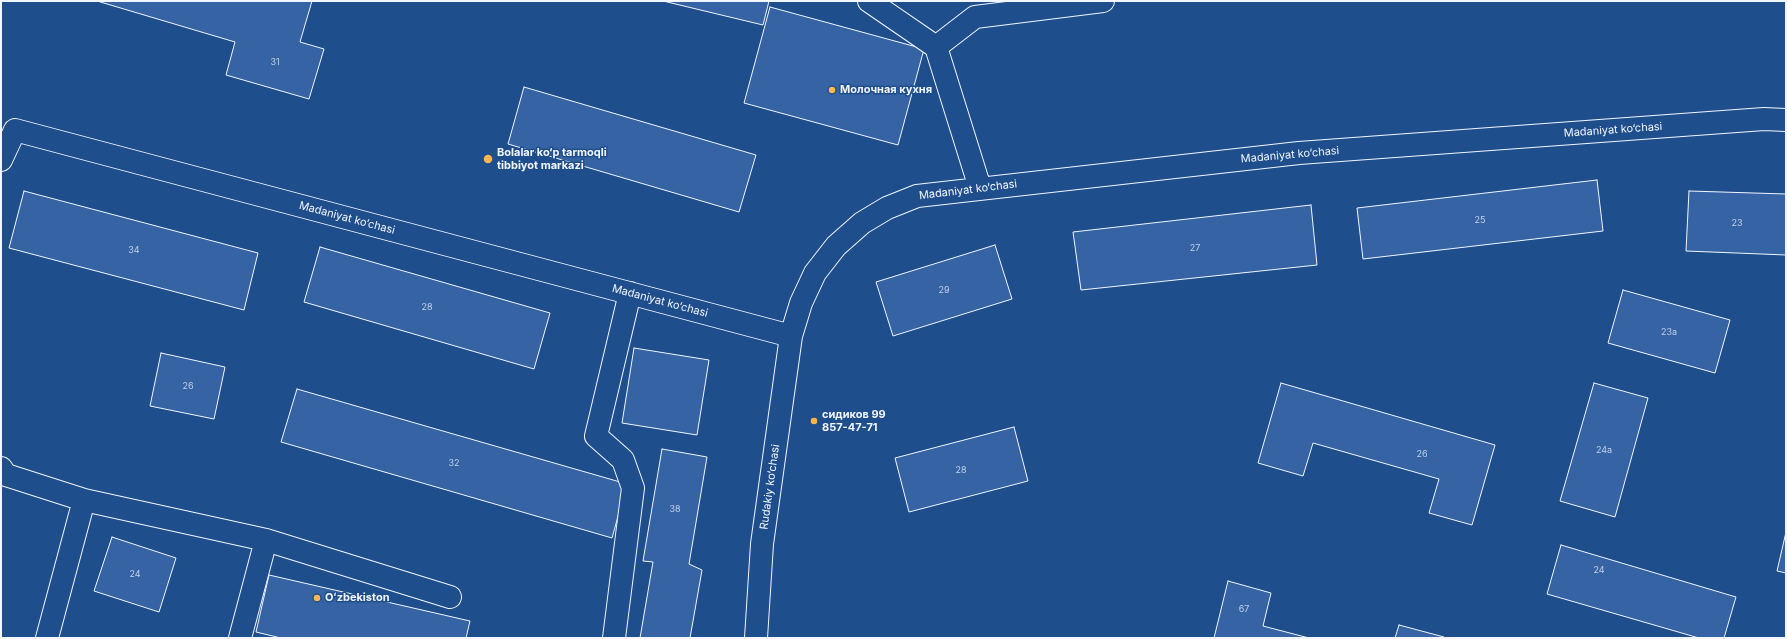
<!DOCTYPE html>
<meta charset="utf-8">
<style>
body{margin:0}
#map{position:relative;width:1787px;height:639px;overflow:hidden;background:#1f4e8c;font-family:Inter,sans-serif}
canvas{display:block}
.frame{position:absolute;inset:0;border:2px solid #f2f6ff;pointer-events:none}
</style>
<div id="map">
<canvas width="1787" height="639"></canvas>
<div class="frame"></div>
</div>
<script>
const ctx = document.querySelector('canvas').getContext('2d');
ctx.lineJoin = 'round';
function paint(path, color) { ctx.fillStyle = color; ctx.fill(path, 'evenodd'); }
const toPath = rows => new Path2D(rows.map(r => 'M' + r).join(''));
function trace(path, color, width, dash) { ctx.strokeStyle = color; ctx.lineWidth = width; ctx.lineCap = dash ? 'butt' : 'round'; ctx.setLineDash(dash || []); ctx.stroke(path); }
function drawText(font, color, halo, rows, align = 'center') {
  ctx.font = font + ' Inter,sans-serif'; ctx.lineWidth = 3; ctx.setLineDash([]); ctx.textBaseline = 'middle'; ctx.strokeStyle = halo; ctx.fillStyle = color; for (const [text, x, y, turn = 0] of rows) {
    ctx.save(); ctx.translate(x, y); ctx.rotate((+turn || 0) * Math.PI / 180); ctx.textAlign = isNaN(turn) ? turn : align; if (halo) ctx.strokeText(text, 0, 0); ctx.fillText(text, 0, 0); ctx.restore();
  }
}
const building = toPath([
 [97,1,312,1,300,42,324,49,309,99,226,75,235,42,97,1],
 [663,1,769,1,763,25,663,1],
 [770,7,924,49,898,145,744,103,770,7],
 [524,87,756,155,739,212,508,144,524,87],
 [1597,180,1603,231,1363,259,1357,208,1597,180],
 [24,191,258,253,244,310,9,248,24,191],
 [1689,191,1786,194,1786,255,1686,251,1689,191],
 [1311,205,1317,265,1081,290,1073,232,1311,205],
 [995,245,1012,299,893,336,876,282,995,245],
 [320,247,550,313,534,369,304,302,320,247],
 [1623,290,1730,320,1715,373,1608,343,1623,290],
 [634,348,709,360,697,435,622,423,634,348],
 [161,353,225,367,214,419,150,406,161,353],
 [1281,383,1495,445,1472,525,1429,513,1439,479,1313,443,1303,476,1258,463,1281,383],
 [1594,383,1648,398,1615,517,1560,501,1594,383],
 [297,389,627,484,612,538,281,442,297,389],
 [1014,427,1028,481,909,512,895,458,1014,427],
 [662,449,707,457,689,564,702,570,690,638,640,638,653,562,643,561,662,449],
 [1786,532,1786,573,1777,571,1786,532],
 [112,537,176,558,159,612,94,591,112,537],
 [1561,545,1736,597,1724,638,1699,638,1547,594,1561,545],
 [269,575,470,621,466,638,281,638,256,632,269,575],
 [1228,581,1271,593,1263,626,1309,638,1214,638,1228,581],
 [1399,625,1444,637,1444,638,1395,638,1399,625]
]);
const minor = toPath([
 [869,1,936,47,980,188],
 [936,47,975,17,1103,1],
 [1,160,15,130,791,336],
 [1,468,6,475,84,500,266,540,450,597],
 [47,638,84,500],
 [240,638,266,540],
 [614,638,633,488,623,460,596,436,630,293],
 [756,638,762,544,791,336,801,303,815,273,836,246,862,223,887,208,917,196,1299,153,1764,119,1786,120]
]);
const markers = [
 [832,90,4,"#ffb74d"],
 [488,159,5,"#ffb74d"],
 [814,421,4,"#ffb74d"],
 [317,598,4,"#ffb74d"]
];
const numberNames = [
 ["31",275,62],
 ["25",1480,220],
 ["23",1737,223],
 ["27",1195,248],
 ["34",134,250],
 ["29",944,290],
 ["28",427,307],
 ["23a",1669,332],
 ["26",188,386],
 ["24a",1604,450],
 ["26",1422,454],
 ["32",454,463],
 ["28",961,470],
 ["38",675,509],
 ["24",1599,570],
 ["24",135,574],
 ["67",1244,609]
];
const poiNames = [
 ["Молочная кухня",840,90],
 ["Bolalar ko‘p tarmoqli",497,153],
 ["tibbiyot markazi",497,166],
 ["сидиков 99",822,415],
 ["857-47-71",822,428],
 ["Oʻzbekiston",325,598]
];
const streetNames = [
 ["Madaniyat ko‘chasi",1613,130,-4],
 ["Madaniyat ko‘chasi",1290,155,-5],
 ["Madaniyat ko‘chasi",968,190,-7],
 ["Madaniyat ko‘chasi",347,218,15],
 ["Madaniyat ko‘chasi",660,301,15],
 ["Rudakiy ko‘chasi",770,487,-82]
];
paint(building, '#3563a3');
trace(building, '#f2f6ff', 1);
trace(minor, '#f2f6ff', 24);
trace(minor, '#1f4e8c', 22);
for (const [x, y, r, color] of markers) { const dot = new Path2D(); dot.arc(x, y, r, 0, 2 * Math.PI); ctx.fillStyle = color; ctx.fill(dot); trace(dot, '#1f4e8c', 1.5); }
drawText('9px', '#c3d1e8', null, numberNames);
drawText('bold 11px', '#f2f6ff', '#1f4e8c', poiNames, 'left');
drawText('11px', '#f2f6ff', '#1f4e8c', streetNames);
</script>
